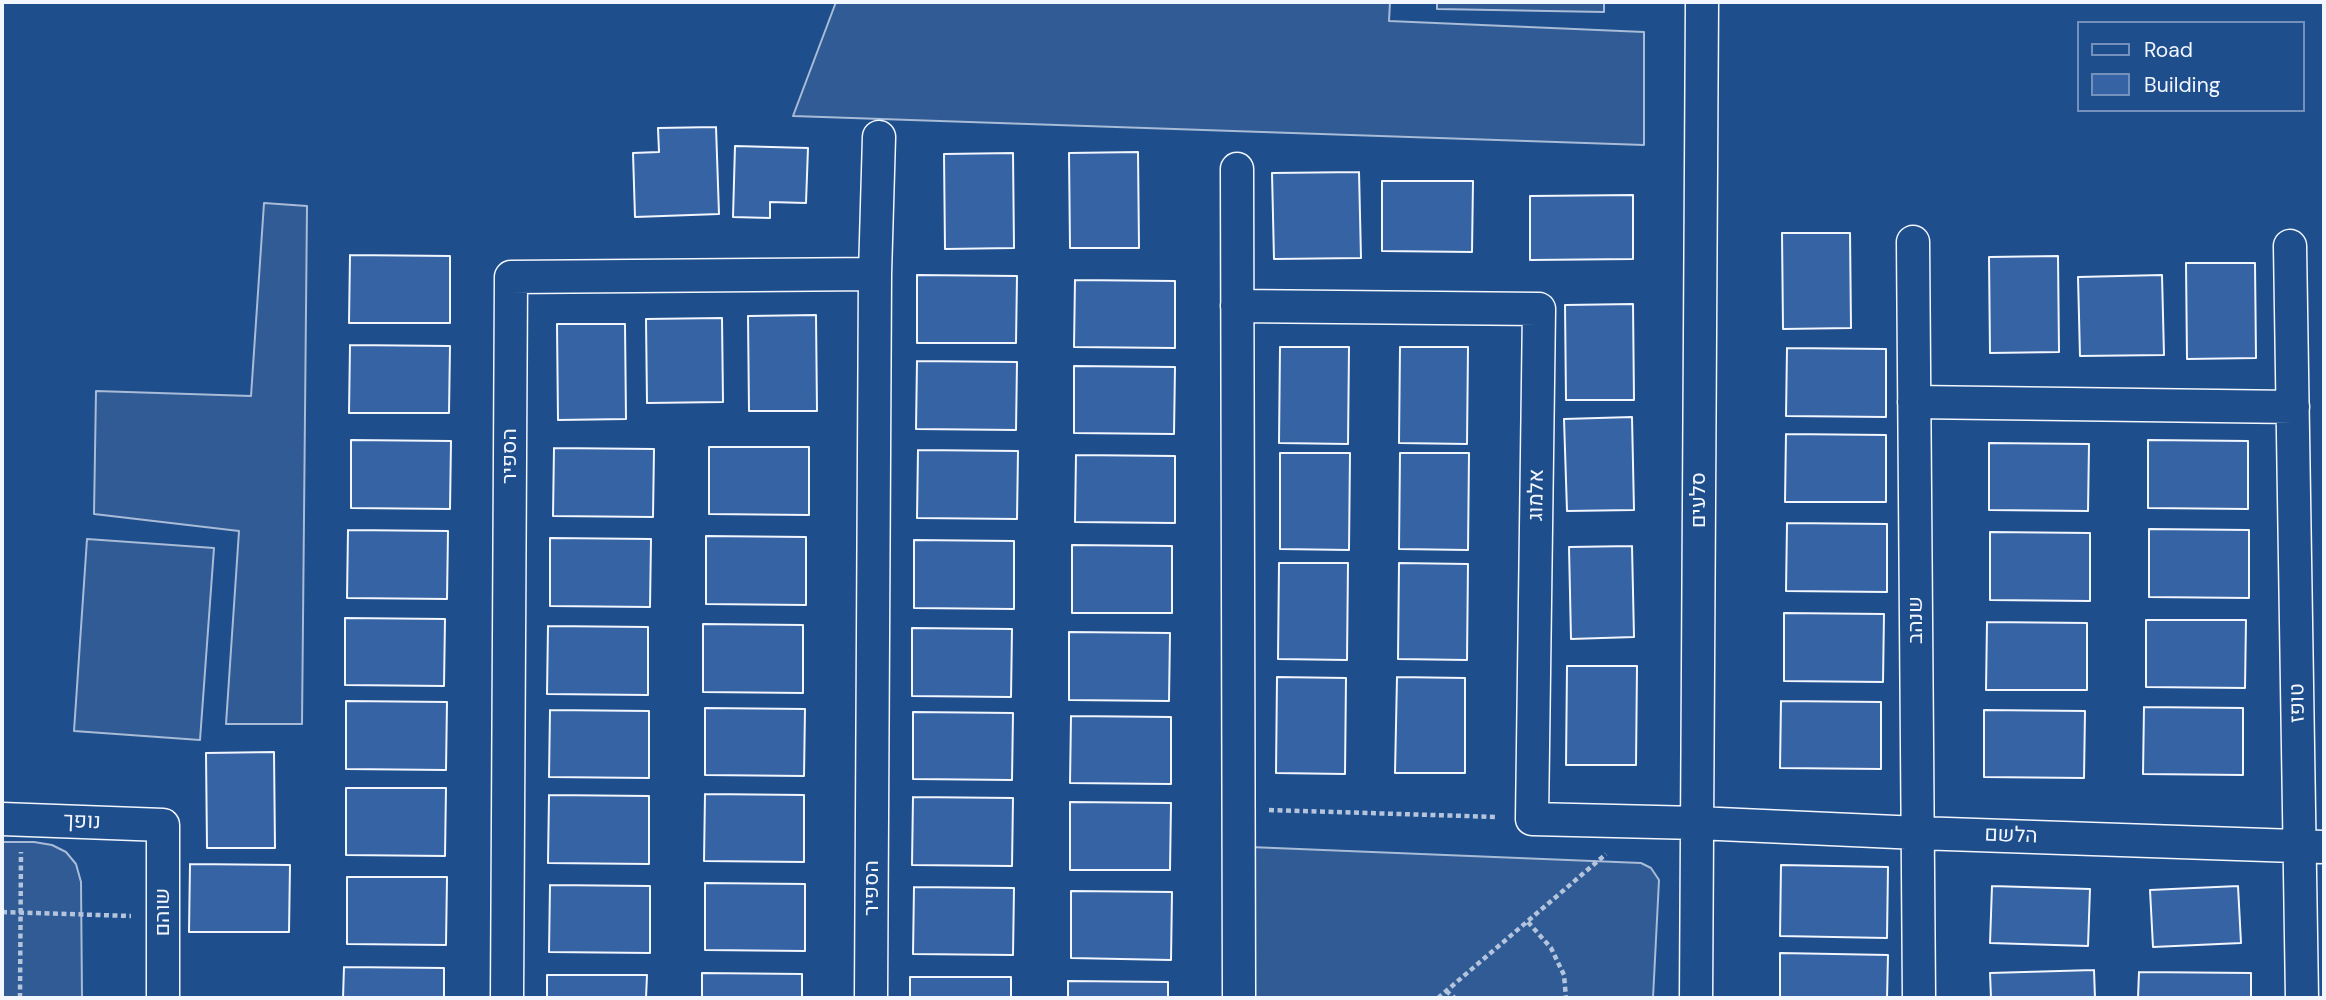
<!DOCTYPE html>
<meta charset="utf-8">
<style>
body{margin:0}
#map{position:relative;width:2326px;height:1000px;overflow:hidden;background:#1f4e8c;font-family:"DM Sans",sans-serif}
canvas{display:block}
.frame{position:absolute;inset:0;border:4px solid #f2f6ff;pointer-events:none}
.legend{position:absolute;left:2077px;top:21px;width:228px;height:91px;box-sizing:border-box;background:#1f4e8c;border:2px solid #7391ba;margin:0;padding:9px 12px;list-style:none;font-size:21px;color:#f2f6ff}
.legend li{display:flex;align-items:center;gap:14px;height:35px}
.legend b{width:35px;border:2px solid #7391ba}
</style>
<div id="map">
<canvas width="2326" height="1000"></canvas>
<div class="frame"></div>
<ul class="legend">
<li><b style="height:9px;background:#1f4e8c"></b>Road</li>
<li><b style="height:19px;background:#3563a3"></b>Building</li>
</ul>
</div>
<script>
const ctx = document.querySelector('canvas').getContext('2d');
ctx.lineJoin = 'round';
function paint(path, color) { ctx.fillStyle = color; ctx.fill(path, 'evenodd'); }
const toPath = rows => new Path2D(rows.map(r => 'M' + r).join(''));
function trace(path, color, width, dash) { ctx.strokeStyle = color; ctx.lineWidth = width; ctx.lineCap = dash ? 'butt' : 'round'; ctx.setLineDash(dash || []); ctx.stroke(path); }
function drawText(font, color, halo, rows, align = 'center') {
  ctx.font = font + ' "DM Sans",Heebo,sans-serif'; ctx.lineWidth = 5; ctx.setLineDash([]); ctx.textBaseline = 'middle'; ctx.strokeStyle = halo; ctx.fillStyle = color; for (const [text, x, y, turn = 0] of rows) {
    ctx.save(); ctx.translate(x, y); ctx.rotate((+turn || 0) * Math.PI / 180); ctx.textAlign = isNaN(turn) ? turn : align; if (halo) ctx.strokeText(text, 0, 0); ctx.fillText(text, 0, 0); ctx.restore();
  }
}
const built = toPath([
 [836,2,1390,2,1389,21,1644,32,1644,145,793,116,836,2],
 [1437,2,1604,2,1604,12,1437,9,1437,2],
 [264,203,307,206,302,724,226,724,239,531,94,514,96,391,251,396,264,203],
 [87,539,214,548,200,740,74,731,87,539],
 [2,842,34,842,52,845,66,852,76,864,81,882,82,998,2,998,2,842],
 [1250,847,1641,863,1651,868,1659,880,1653,998,1250,998,1250,847]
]);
const building = toPath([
 [716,127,719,214,635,217,633,153,659,152,658,128,716,127],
 [735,146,808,148,806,203,770,202,770,218,733,217,735,146],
 [1138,152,1139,248,1070,248,1069,153,1138,152],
 [1013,153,1014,248,945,249,944,154,1013,153],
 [1359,172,1361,258,1274,259,1272,173,1359,172],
 [1382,181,1473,181,1472,252,1382,251,1382,181],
 [1633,195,1633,259,1530,260,1530,196,1633,195],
 [1782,233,1850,233,1851,328,1783,329,1782,233],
 [350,255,450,256,450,323,349,323,350,255],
 [2058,256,2059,352,1990,353,1989,257,2058,256],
 [2186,263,2255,263,2256,358,2187,359,2186,263],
 [917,275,1017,276,1016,343,917,343,917,275],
 [2162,275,2164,355,2080,356,2078,277,2162,275],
 [1075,280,1175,281,1175,348,1074,347,1075,280],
 [1633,304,1634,400,1566,400,1565,305,1633,304],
 [816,315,817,411,749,411,748,316,816,315],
 [722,318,723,402,647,403,646,319,722,318],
 [557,324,625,324,626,419,558,420,557,324],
 [350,345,450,346,449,413,349,413,350,345],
 [1280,347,1349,347,1348,444,1279,443,1280,347],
 [1400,347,1468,347,1467,444,1399,443,1400,347],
 [1787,348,1886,349,1886,417,1786,416,1787,348],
 [917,361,1017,362,1016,430,916,429,917,361],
 [1074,366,1175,367,1174,434,1074,433,1074,366],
 [1632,417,1634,510,1567,511,1564,419,1632,417],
 [1786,434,1886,435,1886,502,1785,502,1786,434],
 [351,440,451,441,450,509,351,508,351,440],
 [2148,440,2248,441,2248,509,2148,508,2148,440],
 [1989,443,2089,444,2088,511,1989,510,1989,443],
 [709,447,809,447,809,515,709,514,709,447],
 [554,448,654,449,653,517,553,516,554,448],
 [918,450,1018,451,1017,519,917,518,918,450],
 [1280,453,1350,453,1349,550,1280,549,1280,453],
 [1400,453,1469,453,1468,550,1399,549,1400,453],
 [1076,455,1175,456,1175,523,1075,522,1076,455],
 [1787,523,1887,524,1887,592,1786,591,1787,523],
 [2149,529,2249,530,2249,598,2149,597,2149,529],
 [348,530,448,531,447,599,347,598,348,530],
 [1990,532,2090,533,2090,601,1990,600,1990,532],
 [706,536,806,537,806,605,706,604,706,536],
 [550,538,651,539,650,607,550,606,550,538],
 [914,540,1014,541,1014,609,914,608,914,540],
 [1072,545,1172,546,1172,613,1072,613,1072,545],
 [1632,546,1634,637,1571,639,1569,547,1632,546],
 [1279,563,1348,563,1347,660,1278,659,1279,563],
 [1399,563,1468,564,1467,660,1398,659,1399,563],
 [1784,613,1884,614,1883,682,1784,681,1784,613],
 [345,618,445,619,444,686,345,685,345,618],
 [2146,620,2246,620,2245,688,2146,687,2146,620],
 [1987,622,2087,623,2087,690,1986,690,1987,622],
 [703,624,803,625,803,693,703,692,703,624],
 [548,626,648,627,648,695,547,694,548,626],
 [912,628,1012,629,1011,697,912,696,912,628],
 [1069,632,1170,633,1169,701,1069,700,1069,632],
 [1567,666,1637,666,1636,765,1566,765,1567,666],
 [1277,677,1346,678,1345,774,1276,773,1277,677],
 [1397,677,1465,678,1465,773,1395,773,1397,677],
 [346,701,447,702,446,770,346,769,346,701],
 [1781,701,1881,702,1881,769,1780,768,1781,701],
 [2144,707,2243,708,2243,775,2143,774,2144,707],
 [705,708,805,709,804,776,705,775,705,708],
 [550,710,649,711,649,778,549,777,550,710],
 [1984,710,2085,711,2084,778,1984,777,1984,710],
 [913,712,1013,713,1012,780,913,779,913,712],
 [1071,716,1171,717,1171,784,1070,783,1071,716],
 [274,752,275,848,207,848,206,753,274,752],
 [346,788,446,788,445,856,346,855,346,788],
 [705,794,804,795,804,862,704,861,705,794],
 [549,795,649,796,649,864,548,863,549,795],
 [913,797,1013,798,1012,866,912,865,913,797],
 [1070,802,1171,803,1170,870,1070,870,1070,802],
 [190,864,290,865,289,932,189,932,190,864],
 [1781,865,1888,867,1887,938,1780,936,1781,865],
 [347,877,447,877,446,945,347,944,347,877],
 [705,883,805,884,805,951,705,950,705,883],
 [550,885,650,886,650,953,549,952,550,885],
 [1992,886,2090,889,2088,946,1990,943,1992,886],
 [2238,886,2241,943,2153,947,2150,890,2238,886],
 [914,887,1014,888,1013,955,913,954,914,887],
 [1071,891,1172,892,1171,960,1071,958,1071,891],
 [1780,953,1888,955,1887,998,1780,998,1780,953],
 [344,967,444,968,444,998,343,998,344,967],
 [2094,970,2095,998,1991,998,1990,973,2094,970],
 [2139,972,2251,973,2251,998,2138,998,2139,972],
 [702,973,802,974,802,998,702,998,702,973],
 [547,975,647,975,646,998,547,998,547,975],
 [910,977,1011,977,1011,998,910,998,910,977],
 [1068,981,1168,982,1168,998,1068,998,1068,981]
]);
const path = toPath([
 [1269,810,1498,817],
 [2,912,131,916],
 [1528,922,1551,948,1564,975,1566,998],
 [1446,991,1455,998],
 [20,998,21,852],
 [1438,998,1606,854]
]);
const street = toPath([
 [1237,169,1239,998],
 [1913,242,1919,998],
 [2290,246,2302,998],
 [1237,306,1539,309,1532,819,1697,823,1918,833,2324,847],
 [1914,402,2293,407],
 [2,819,163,825,163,998],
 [507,998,511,277,875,274],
 [871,998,875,274,879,137],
 [1696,998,1702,2]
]);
const streetNames = [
 ["הספיר",510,456,-90],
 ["אלמוג",1537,495,-89],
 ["סלעים",1699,500,-90],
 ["שנהב",1916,620,-90],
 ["טופז",2298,703,-91],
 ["נופך",82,822,2],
 ["הלשם",2011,836,2],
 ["הספיר",872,888,-90],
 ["שוהם",163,912,-90]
];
paint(built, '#305b95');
trace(built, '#a8bbd7', 2);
paint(building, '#3563a3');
trace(building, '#f2f6ff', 2);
trace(street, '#f2f6ff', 35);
trace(path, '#b3c4dc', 4.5, [5, 3.5]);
trace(street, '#1f4e8c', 32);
drawText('21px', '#f2f6ff', '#1f4e8c', streetNames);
</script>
